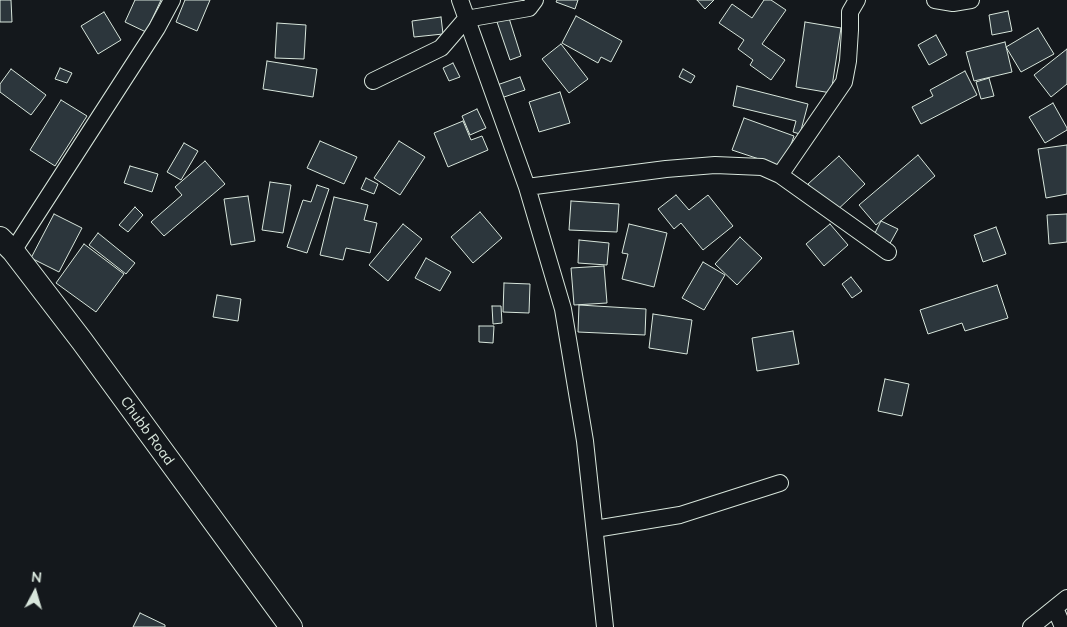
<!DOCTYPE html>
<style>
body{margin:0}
#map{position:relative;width:1067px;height:627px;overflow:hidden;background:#14181c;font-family:Mulish,sans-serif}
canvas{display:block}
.north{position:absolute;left:10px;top:567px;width:50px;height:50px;-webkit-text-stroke:4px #14181c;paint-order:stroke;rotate:6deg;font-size:14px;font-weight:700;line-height:20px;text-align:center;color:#d8e6dc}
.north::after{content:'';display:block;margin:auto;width:18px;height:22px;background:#d8e6dc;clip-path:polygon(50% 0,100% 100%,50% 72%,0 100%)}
</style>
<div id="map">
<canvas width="1067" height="627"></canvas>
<div class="north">N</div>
</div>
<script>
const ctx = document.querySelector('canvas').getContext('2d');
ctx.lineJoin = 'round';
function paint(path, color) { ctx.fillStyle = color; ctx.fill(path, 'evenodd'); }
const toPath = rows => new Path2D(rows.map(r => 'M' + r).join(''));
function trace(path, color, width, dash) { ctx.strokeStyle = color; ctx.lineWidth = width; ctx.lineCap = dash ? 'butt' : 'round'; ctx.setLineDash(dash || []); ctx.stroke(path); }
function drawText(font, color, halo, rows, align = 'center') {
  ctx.font = font + ' Mulish,sans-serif'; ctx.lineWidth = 4; ctx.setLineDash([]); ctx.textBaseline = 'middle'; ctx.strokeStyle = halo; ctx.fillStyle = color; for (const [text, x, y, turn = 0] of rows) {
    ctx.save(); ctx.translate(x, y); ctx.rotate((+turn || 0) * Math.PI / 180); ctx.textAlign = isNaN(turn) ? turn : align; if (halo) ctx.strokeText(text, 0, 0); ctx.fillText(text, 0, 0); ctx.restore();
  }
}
const building = toPath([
 [0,0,11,0,12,22,0,22,0,0],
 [135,0,161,0,146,32,125,22,135,0],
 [185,0,210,0,197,31,176,22,185,0],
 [557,0,578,0,575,9,556,2,557,0],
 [697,0,714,0,705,9,697,0],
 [764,0,771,0,786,10,762,44,785,60,771,80,750,65,753,60,738,49,744,40,719,23,732,4,752,18,764,0],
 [1008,11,1012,31,992,35,989,15,1008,11],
 [104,12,121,40,98,54,81,26,104,12],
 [508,15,521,56,510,60,496,19,508,15],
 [576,16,622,41,611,62,601,57,598,63,562,43,576,16],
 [441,17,443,34,414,37,412,21,441,17],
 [805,22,841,28,831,93,796,87,805,22],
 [277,23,306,25,304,59,275,58,277,23],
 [1038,28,1054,54,1021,72,1006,47,1038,28],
 [936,35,947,55,929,65,918,45,936,35],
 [1005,42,1012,72,974,81,966,52,1005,42],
 [561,44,588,79,569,93,542,59,561,44],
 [1067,49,1067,84,1051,97,1034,75,1067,49],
 [267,61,317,69,313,97,263,89,267,61],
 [453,63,460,77,449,81,443,68,453,63],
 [60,68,72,73,67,83,55,79,60,68],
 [11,69,46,95,31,115,0,92,0,84,11,69],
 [683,69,695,76,691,83,679,77,683,69],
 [965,71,977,95,921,124,912,107,933,96,930,90,965,71],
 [520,77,525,90,501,98,497,85,520,77],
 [989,78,994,96,981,99,976,82,989,78],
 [737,86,808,104,800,134,793,132,796,121,733,106,737,86],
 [560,92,570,123,539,132,529,102,560,92],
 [61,100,87,116,55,166,30,150,61,100],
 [1053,103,1067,128,1067,130,1045,143,1029,117,1053,103],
 [477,109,486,128,470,135,462,116,477,109],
 [744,118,794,136,783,167,732,150,744,118],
 [463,121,471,140,482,136,488,150,448,167,434,133,463,121],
 [320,141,357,157,344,184,307,168,320,141],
 [399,141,425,157,400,195,374,178,399,141],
 [184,143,198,151,181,180,167,172,184,143],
 [1067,145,1067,194,1046,198,1038,149,1067,145],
 [918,155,935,176,876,225,859,205,918,155],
 [839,156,865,184,834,213,808,184,839,156],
 [205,161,225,184,164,236,151,222,182,195,175,187,205,161],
 [130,166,158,174,152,192,124,183,130,166],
 [366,178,378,184,374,194,361,189,366,178],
 [270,182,291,185,283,233,262,230,270,182],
 [317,185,329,189,307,253,287,247,303,200,311,202,317,185],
 [676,195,689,210,708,195,733,226,703,250,681,223,674,229,658,209,676,195],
 [248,196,255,241,231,245,224,199,248,196],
 [334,197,368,205,364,220,377,223,370,253,346,248,343,260,320,255,334,197],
 [571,201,619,204,617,232,569,230,571,201],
 [135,207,143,215,128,232,119,225,135,207],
 [480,212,502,238,473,263,451,237,480,212],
 [54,214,82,228,59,272,31,258,54,214],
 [1067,214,1067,242,1049,244,1047,215,1067,214],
 [881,221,898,229,888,247,872,239,881,221],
 [403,224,422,239,388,281,369,265,403,224],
 [629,224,667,233,654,287,622,279,628,254,622,253,629,224],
 [830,224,848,245,824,266,806,244,830,224],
 [996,227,1006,254,983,262,974,235,996,227],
 [98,233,135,263,126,274,89,245,98,233],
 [740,237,762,258,737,285,715,264,740,237],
 [579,240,609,243,607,265,578,263,579,240],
 [84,244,124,274,96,312,56,283,84,244],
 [426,258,451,272,440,291,415,278,426,258],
 [703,262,725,275,704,310,682,298,703,262],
 [604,266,607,303,574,305,571,268,604,266],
 [851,277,862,291,852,298,842,284,851,277],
 [504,283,530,284,529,313,503,312,504,283],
 [997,285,1008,318,965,331,962,323,928,334,920,310,997,285],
 [217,295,241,299,238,321,213,317,217,295],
 [579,305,646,309,645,335,578,332,579,305],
 [492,306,501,306,502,323,493,324,492,306],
 [653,314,692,320,687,354,649,348,653,314],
 [479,326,494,326,493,343,479,342,479,326],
 [793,331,799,364,757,371,752,338,793,331],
 [885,379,909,384,902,416,878,411,885,379],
 [140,613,165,625,165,627,133,627,140,613]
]);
const street = toPath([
 [460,0,527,187,563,309,585,441,605,627],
 [935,0,953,3,971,0],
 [373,81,441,48,466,19,529,8,535,0],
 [780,175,844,82,848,61,850,30,850,12,857,0],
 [527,187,666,169,715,165,762,167,780,175,888,252],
 [13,251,157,28,172,0],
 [595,529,680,515,780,483],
 [1055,608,1063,627],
 [1031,627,1067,598]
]);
const secondary = toPath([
 [0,238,13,251,82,341,291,627]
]);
const streetNames = [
 ["Chubb Road",147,431,54]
];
paint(building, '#2c363c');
trace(building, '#d8e6dc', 1);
trace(street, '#d8e6dc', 18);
trace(secondary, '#d8e6dc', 24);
trace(street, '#14181c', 16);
trace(secondary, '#14181c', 22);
drawText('14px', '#d8e6dc', '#14181c', streetNames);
</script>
